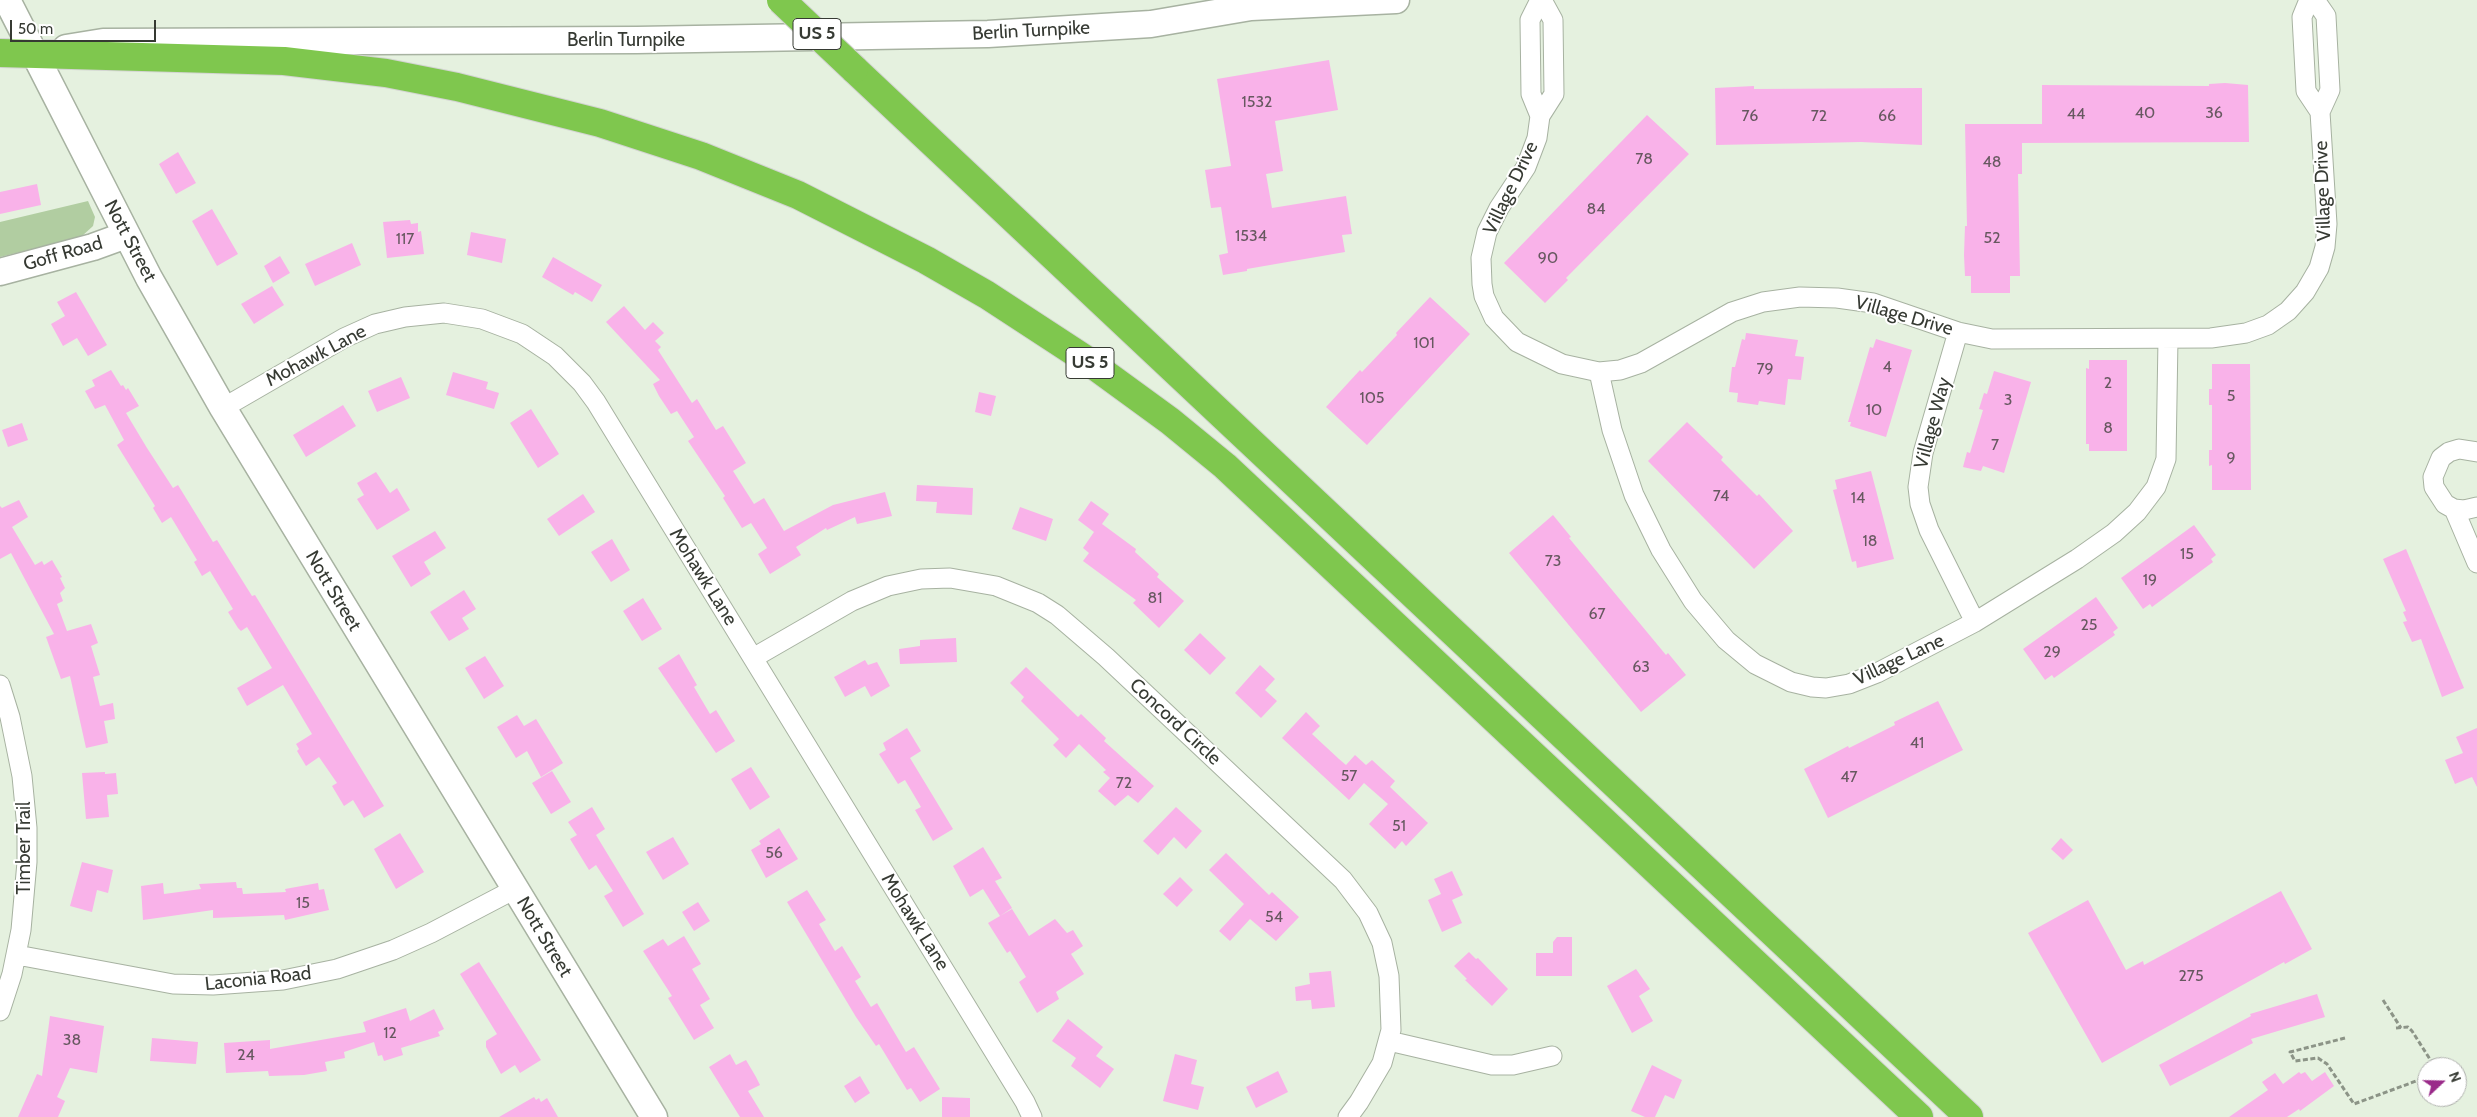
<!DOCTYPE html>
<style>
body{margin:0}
#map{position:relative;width:2477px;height:1117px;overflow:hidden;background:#e5f1df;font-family:Cabin,sans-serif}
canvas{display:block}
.north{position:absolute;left:2417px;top:1057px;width:50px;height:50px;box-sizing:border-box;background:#fff;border:1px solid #afb0ad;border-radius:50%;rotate:69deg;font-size:14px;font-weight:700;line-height:20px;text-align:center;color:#363a33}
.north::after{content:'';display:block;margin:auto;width:18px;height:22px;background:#9a2a89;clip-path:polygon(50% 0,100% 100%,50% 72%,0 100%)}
.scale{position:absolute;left:10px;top:20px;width:146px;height:22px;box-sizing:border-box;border:2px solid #363a33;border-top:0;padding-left:6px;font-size:15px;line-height:18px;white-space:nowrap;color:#363a33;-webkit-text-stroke:4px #fff;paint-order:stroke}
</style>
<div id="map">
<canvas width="2477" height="1117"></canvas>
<div class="north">N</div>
<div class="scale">50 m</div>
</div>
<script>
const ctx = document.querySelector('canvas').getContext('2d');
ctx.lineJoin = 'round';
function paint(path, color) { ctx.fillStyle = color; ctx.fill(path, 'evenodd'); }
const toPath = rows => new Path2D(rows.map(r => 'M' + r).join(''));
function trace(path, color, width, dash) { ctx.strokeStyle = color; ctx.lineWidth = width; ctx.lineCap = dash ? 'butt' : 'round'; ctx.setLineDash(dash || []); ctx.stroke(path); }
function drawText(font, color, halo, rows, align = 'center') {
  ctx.font = font + ' Cabin,sans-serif'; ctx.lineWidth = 4; ctx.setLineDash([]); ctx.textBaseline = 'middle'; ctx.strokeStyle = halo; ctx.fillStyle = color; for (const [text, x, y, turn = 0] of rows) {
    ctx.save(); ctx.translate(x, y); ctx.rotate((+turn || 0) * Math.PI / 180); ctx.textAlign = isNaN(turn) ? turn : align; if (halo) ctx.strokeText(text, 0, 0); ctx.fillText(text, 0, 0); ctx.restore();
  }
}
const green = toPath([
 [88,201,95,217,93,226,81,237,0,257,0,222]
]);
const building = toPath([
 [1329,60,1338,110,1275,121,1283,171,1266,174,1272,208,1346,196,1352,234,1342,235,1345,252,1247,269,1247,271,1223,275,1219,255,1228,253,1221,207,1211,208,1205,170,1231,166,1217,79],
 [2225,83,2248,85,2249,142,2022,143,2022,174,2018,174,2020,276,2010,276,2010,293,1971,293,1971,276,1965,276,1964,255,1965,226,1967,226,1965,124,2042,124,2042,85,2209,86,2209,84],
 [1754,86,1754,89,1922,88,1922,145,1861,142,1716,145,1715,88],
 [1647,115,1689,154,1566,278,1568,280,1545,303,1504,263],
 [178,152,196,183,176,194,159,164],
 [37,184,41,205,0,214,0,192],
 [212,209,238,254,217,266,192,221],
 [410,220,411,224,418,223,418,232,421,231,424,254,387,258,383,222],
 [471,232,506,239,502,263,467,255],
 [352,243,361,265,315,286,305,264],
 [280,256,290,273,273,283,264,266],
 [553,257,602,285,592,302,575,292,573,295,542,277],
 [272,286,284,305,254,324,241,304],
 [76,292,107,345,88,356,77,338,63,346,51,324,65,316,57,302],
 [1430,297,1470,334,1367,445,1326,407,1360,370,1362,372,1397,335,1396,333],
 [624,306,645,330,653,322,664,333,655,341,661,347,658,350,692,403,697,399,716,430,723,426,746,463,733,471,754,504,764,498,784,531,833,505,885,492,892,516,857,524,855,517,827,530,826,528,796,547,801,555,770,574,758,554,767,548,751,523,742,528,723,498,725,496,688,441,694,437,677,411,671,414,659,396,653,384,660,380,606,322],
 [1746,333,1798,340,1795,356,1804,357,1801,380,1788,379,1785,405,1759,401,1758,405,1737,402,1738,393,1729,392,1732,367,1735,367,1742,339,1745,340],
 [1876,339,1912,350,1886,437,1850,426,1851,422,1848,422,1870,347,1873,348],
 [2089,360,2127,360,2127,451,2089,451,2089,444,2086,444,2086,368,2089,369],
 [2212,364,2250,364,2251,490,2212,490,2212,465,2209,466,2209,450,2212,450,2212,405,2209,405,2209,389,2212,389],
 [111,370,121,386,123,385,126,390,128,388,139,406,126,413,147,448,173,488,178,485,213,542,217,540,252,596,255,595,384,806,364,818,353,800,344,806,332,786,337,783,319,757,306,766,297,751,299,749,296,744,312,734,283,685,247,706,237,688,272,668,247,627,241,631,238,628,228,612,233,609,210,571,202,576,194,562,197,560,171,517,162,523,153,508,155,506,117,445,124,440,105,405,95,409,85,391,95,386,92,380],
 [1994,371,2031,382,2004,473,1983,466,1981,471,1963,467,1967,452,1970,453,1983,410,1979,409,1984,393,1987,394],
 [453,372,488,382,486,389,499,393,494,409,446,395],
 [401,377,410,398,377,412,368,391],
 [979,392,996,396,991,416,975,412],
 [343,405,356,426,306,457,293,435],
 [531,409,559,454,538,468,510,423],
 [1687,422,1723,457,1721,460,1757,496,1759,494,1793,531,1754,569,1648,461],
 [22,423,28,440,8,447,2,430],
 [1871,471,1894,559,1857,568,1856,561,1852,562,1833,490,1837,489,1835,480],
 [376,472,390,493,397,488,410,510,377,530,357,499,364,495,357,483],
 [917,485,973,488,972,515,936,513,937,502,916,501],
 [583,494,595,512,559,536,547,519],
 [19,500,28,517,12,527,35,565,42,561,44,565,52,560,62,577,60,578,65,588,60,593,63,601,57,604,67,631,91,624,98,643,91,646,100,675,93,677,100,706,113,703,115,719,104,721,108,743,86,748,70,676,61,679,46,637,54,634,11,553,0,559,0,506,2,508],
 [1091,501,1109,514,1102,524,1136,549,1135,552,1159,574,1157,577,1184,601,1159,628,1133,603,1136,600,1083,561,1089,553,1083,548,1094,532,1078,520],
 [1020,507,1053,519,1046,541,1012,529],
 [1553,515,1571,537,1569,538,1666,655,1668,653,1686,675,1641,712,1509,553],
 [2194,525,2216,555,2211,559,2213,562,2152,607,2150,604,2143,609,2121,578],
 [435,531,446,548,424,562,431,574,411,587,392,556],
 [612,539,630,570,611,582,591,552],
 [2406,549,2464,688,2442,697,2421,639,2412,642,2403,622,2407,621,2403,612,2406,611,2383,559],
 [464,590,476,609,462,618,469,629,449,641,430,612],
 [2096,597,2118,628,2113,632,2115,635,2054,678,2052,675,2045,680,2023,649],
 [643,598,662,629,642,641,623,611],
 [1200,633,1226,658,1210,675,1184,650],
 [956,638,957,662,900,664,899,649,920,646,920,640],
 [679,654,697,685,694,687,710,714,716,710,735,741,716,753,658,668],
 [485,656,504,686,484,699,465,668],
 [865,660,868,665,877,662,890,686,871,697,865,686,845,697,834,677],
 [1260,665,1275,679,1265,690,1277,701,1261,718,1235,693],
 [1026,667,1078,717,1081,714,1106,738,1104,741,1154,786,1138,803,1128,795,1115,806,1098,791,1110,778,1103,772,1106,770,1079,744,1066,758,1053,745,1059,739,1021,701,1024,697,1010,683],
 [1938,701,1963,750,1828,818,1804,769,1848,746,1849,748,1895,725,1894,722],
 [1306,712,1320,726,1312,734,1339,759,1346,765,1355,755,1366,765,1372,760,1395,781,1390,787,1428,823,1406,846,1402,841,1395,849,1369,824,1388,804,1364,783,1349,800,1282,738],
 [517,715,524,726,536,719,563,763,541,777,527,751,516,758,497,727],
 [907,728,921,751,910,758,953,829,933,841,915,810,921,807,905,780,898,784,879,754,886,750,883,743],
 [2477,728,2477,787,2472,777,2455,784,2445,760,2463,753,2456,737],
 [751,767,770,797,750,810,731,779],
 [552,771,571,802,551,814,532,783],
 [105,772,105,774,116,773,118,794,107,795,109,817,86,819,82,773],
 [592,807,605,829,596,835,644,914,623,927,604,896,613,891,596,865,589,870,570,839,577,835,568,822],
 [1176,807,1202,831,1186,849,1174,837,1158,855,1143,841],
 [779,828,798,859,766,878,751,850,761,844,759,841],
 [400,833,424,872,396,889,374,849],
 [673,837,689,864,663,880,646,852],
 [2061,838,2073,850,2063,860,2051,849],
 [983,847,1002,878,995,881,1012,908,1000,916,983,889,970,897,953,866],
 [1226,853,1269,895,1272,892,1299,917,1276,941,1250,919,1230,941,1219,931,1244,904,1209,870],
 [82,862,113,870,108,893,97,890,92,912,70,906],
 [1452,871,1463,895,1452,900,1462,923,1442,932,1428,900,1441,894,1434,879],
 [1180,877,1193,890,1177,907,1163,894],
 [236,882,237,888,242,888,243,894,286,892,285,889,318,883,319,890,324,889,329,910,285,920,284,915,213,918,213,910,143,920,141,886,163,883,164,894,201,889,199,884],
 [807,890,826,920,819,924,835,951,842,946,861,977,855,981,871,1007,877,1003,906,1052,914,1047,940,1089,920,1102,911,1088,907,1090,879,1044,876,1046,856,1017,787,902],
 [2281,891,2312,949,2285,964,2284,962,2102,1063,2028,933,2088,900,2126,970,2143,961,2144,965],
 [698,902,710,921,694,931,682,912],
 [1012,909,1029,936,1055,919,1067,933,1073,930,1083,946,1071,954,1084,974,1056,992,1059,999,1037,1013,1019,982,1026,977,1010,951,1007,953,988,923],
 [684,936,701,964,692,969,710,999,700,1005,714,1028,694,1040,668,998,672,996,643,951,663,939,668,946],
 [1557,937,1572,937,1572,976,1536,976,1536,953,1553,953,1553,942],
 [1469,952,1476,959,1478,958,1508,989,1492,1006,1465,980,1467,979,1454,966],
 [479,962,541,1060,520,1073,515,1065,501,1074,486,1047,486,1041,497,1034,460,974],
 [1636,969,1650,989,1639,996,1653,1021,1632,1033,1607,986],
 [1331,971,1335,1007,1312,1009,1311,1000,1296,1001,1295,987,1310,984,1309,973],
 [2317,994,2325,1017,2251,1039,2253,1043,2170,1086,2159,1065,2251,1016,2250,1014],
 [406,1008,410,1021,434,1009,444,1029,438,1032,440,1036,401,1048,403,1055,384,1061,382,1055,378,1056,374,1042,344,1052,345,1058,325,1062,327,1071,304,1075,269,1076,268,1071,226,1073,224,1043,270,1040,270,1049,366,1032,363,1022],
 [50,1016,104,1026,97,1073,70,1068,57,1097,65,1101,58,1117,18,1117,37,1074,42,1076],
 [1068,1019,1103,1047,1096,1056,1114,1069,1100,1088,1071,1066,1076,1058,1052,1041],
 [152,1038,198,1042,196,1064,150,1061],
 [730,1054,736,1065,746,1060,756,1077,760,1085,748,1091,764,1117,740,1117,709,1067],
 [1175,1054,1197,1060,1191,1084,1204,1087,1198,1110,1163,1101],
 [1652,1065,1682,1080,1674,1099,1665,1095,1655,1117,1645,1117,1631,1111],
 [1278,1071,1288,1092,1256,1108,1246,1087],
 [2299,1072,2301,1074,2305,1072,2312,1081,2325,1072,2334,1086,2300,1111,2299,1109,2287,1117,2229,1117,2268,1090,2262,1082,2275,1073,2283,1084],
 [860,1076,870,1093,855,1103,844,1086],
 [534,1097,536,1100,539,1098,541,1102,547,1098,558,1117,499,1117],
 [942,1097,970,1098,970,1117,942,1117]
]);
const path = toPath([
 [2383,1000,2401,1028],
 [2396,1028,2408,1027,2412,1031,2433,1064,2432,1067],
 [2345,1038,2290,1052,2295,1061,2318,1058,2327,1064,2354,1104,2427,1077]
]);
const street = toPath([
 [1540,0,1530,20,1531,94,1540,116,1537,138,1526,167,1499,208,1487,232,1481,258,1482,284,1484,296,1494,318,1517,342,1562,364,1599,372,1620,370,1641,363,1732,312,1763,302,1800,297,1837,298,1873,303,1958,332,1992,339,2211,338,2246,333,2268,325,2288,311,2305,292,2319,268,2325,247,2327,224,2320,112,2330,90,2326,16,2315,0],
 [2309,0,2302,17,2306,91,2320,112],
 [1540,116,1554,94,1553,20,1542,0],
 [1958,332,1923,453,1918,487,1920,504,1929,530,1975,622],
 [1599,372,1612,430,1634,495,1661,550,1693,601,1726,640,1755,664,1791,682,1812,687,1826,688,1849,684,1877,673,1975,622,2077,559,2114,533,2137,512,2156,487,2166,459,2168,339],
 [223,408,344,338,375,324,405,317,444,313,482,319,522,334,555,356,582,383,596,402,1025,1102,1032,1117],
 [2477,452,2459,449,2449,452,2441,458,2433,477,2434,487,2445,504,2454,509,2464,510,2477,507],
 [2454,509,2477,563],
 [753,658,852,601,888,586,921,579,950,578,996,586,1038,603,1057,615,1106,657,1343,880,1368,913,1382,943,1389,976,1391,1030,1382,1063,1359,1102,1348,1117],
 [0,685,10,717,22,776,27,828,27,862,21,930,12,974,0,1011],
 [17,955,173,984,213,985,283,980,337,969,393,950,431,933,515,889],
 [1389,1041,1492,1065,1513,1065,1552,1056]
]);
const secondary = toPath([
 [7,0,149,278,223,408,654,1117],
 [66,48,103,42,637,40,988,34,1151,24,1251,7,1396,0],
 [0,272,93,247,126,235]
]);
const highway = toPath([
 [0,53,284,61,386,73,457,87,600,123,701,156,798,195,926,260,987,295,1085,359,1170,421,1225,466,1919,1117],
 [854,69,1969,1117]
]);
const highwayBridge = toPath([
 [781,0,854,69]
]);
const numberNames = [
 ["1532",1257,102],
 ["40",2145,113],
 ["36",2214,113],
 ["44",2076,114],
 ["76",1750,116],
 ["72",1819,116],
 ["66",1887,116],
 ["78",1644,159],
 ["48",1992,162],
 ["84",1596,209],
 ["1534",1251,236],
 ["52",1992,238],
 ["117",405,239],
 ["90",1548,258],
 ["101",1424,343],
 ["4",1887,367],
 ["79",1765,369],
 ["2",2108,383],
 ["5",2231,396],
 ["105",1372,398],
 ["3",2008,400],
 ["10",1874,410],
 ["8",2108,428],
 ["7",1995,445],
 ["9",2231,458],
 ["74",1721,496],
 ["14",1858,498],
 ["18",1870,541],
 ["15",2187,554],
 ["73",1553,561],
 ["19",2150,580],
 ["81",1155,598],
 ["67",1597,614],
 ["25",2089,625],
 ["29",2052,652],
 ["63",1641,667],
 ["41",1917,743],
 ["57",1349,776],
 ["47",1849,777],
 ["72",1124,783],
 ["51",1399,826],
 ["56",774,853],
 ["15",303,903],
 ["54",1274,917],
 ["275",2191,976],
 ["12",390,1033],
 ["38",72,1040],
 ["24",246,1055]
];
const shields = [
 [817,34,48],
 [1090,363,48]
];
const shieldNames = [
 ["US 5",817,34],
 ["US 5",1090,363]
];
const streetNames = [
 ["Berlin Turnpike",1031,31,-3],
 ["Berlin Turnpike",626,40],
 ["Village Drive",1511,188,-64],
 ["Village Drive",2323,191,-92],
 ["Nott Street",130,241,62],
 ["Goff Road",63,254,-16],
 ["Village Drive",1904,316,16],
 ["Mohawk Lane",316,356,-28],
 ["Village Way",1933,423,-75],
 ["Mohawk Lane",703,577,58],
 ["Nott Street",333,591,59],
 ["Village Lane",1899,660,-25],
 ["Concord Circle",1175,722,43],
 ["Timber Trail",24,848,-90],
 ["Mohawk Lane",915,922,58],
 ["Nott Street",544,937,59],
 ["Laconia Road",258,979,-6]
];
paint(green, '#b1cda1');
paint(building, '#f9b2e9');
trace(street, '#a7b2a1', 21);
trace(secondary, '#a7b2a1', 29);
trace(highway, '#d3d4d2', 30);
trace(path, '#8c9487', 3, [5, 2.5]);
trace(street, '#fff', 19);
trace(secondary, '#fff', 26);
trace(highway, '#7fc74e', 28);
trace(highwayBridge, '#d3d4d2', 30, []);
trace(highwayBridge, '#7fc74e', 28);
drawText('16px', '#675860', null, numberNames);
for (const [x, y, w] of shields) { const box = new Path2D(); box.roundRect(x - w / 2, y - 15.5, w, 31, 4); ctx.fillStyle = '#fff'; ctx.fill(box); trace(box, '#363a33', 1); }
drawText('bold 18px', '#363a33', null, shieldNames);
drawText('19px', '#363a33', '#fff', streetNames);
</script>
